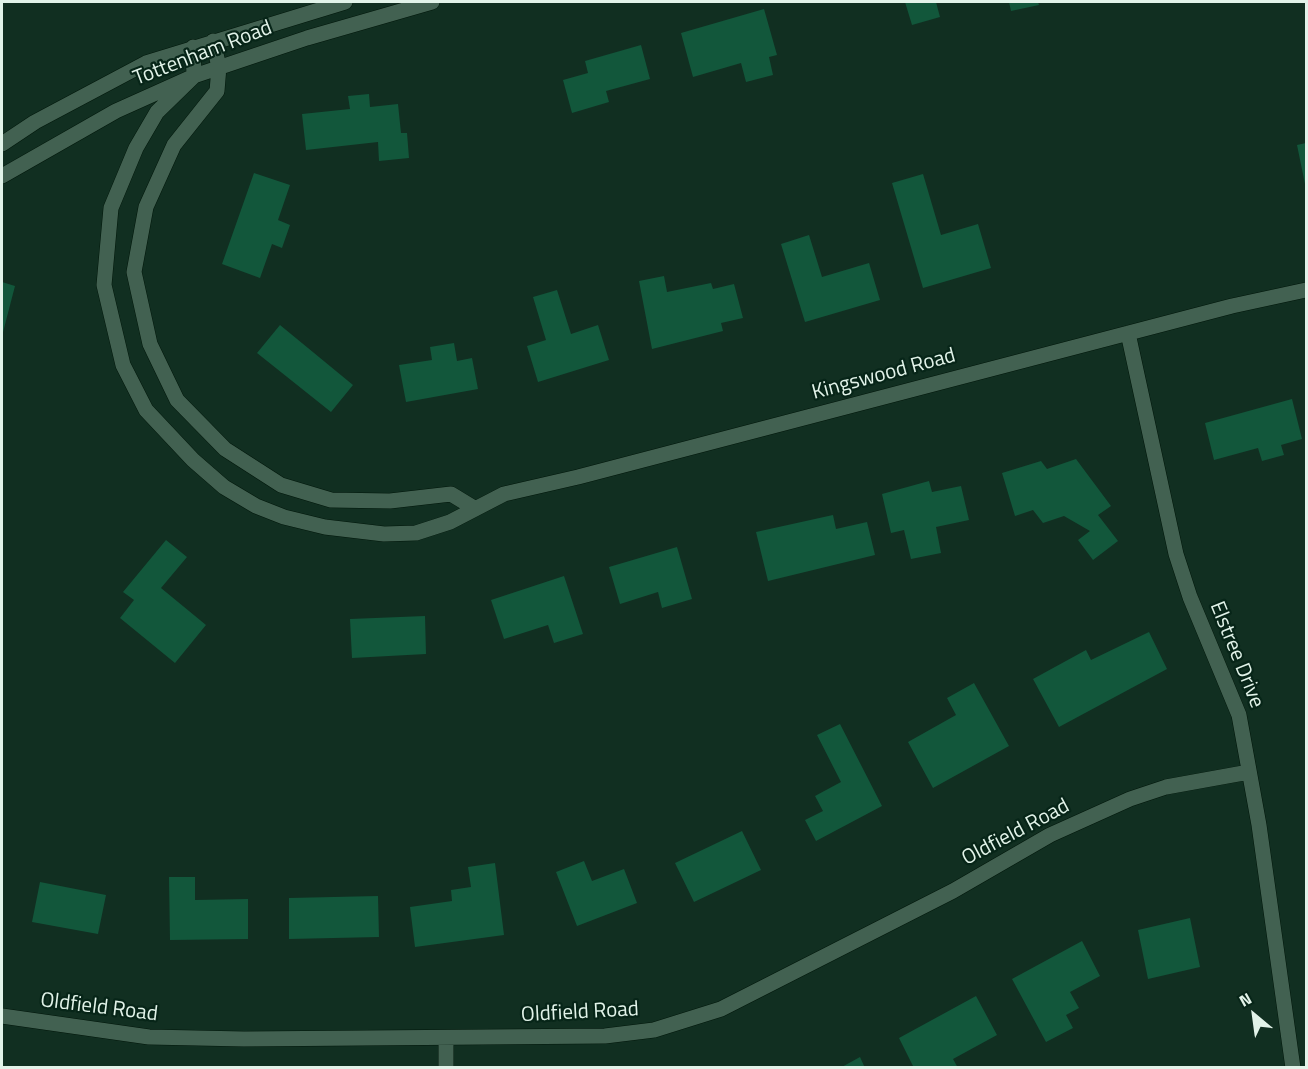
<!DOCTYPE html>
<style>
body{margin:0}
#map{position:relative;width:1308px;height:1069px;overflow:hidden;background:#112f21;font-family:"Titillium Web",sans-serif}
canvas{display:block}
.frame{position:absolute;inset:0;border:3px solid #e2f3e9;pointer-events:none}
.north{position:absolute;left:1224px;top:985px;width:60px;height:60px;-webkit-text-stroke:4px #072518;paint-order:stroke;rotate:331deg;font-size:16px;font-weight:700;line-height:24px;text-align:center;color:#e2f3e9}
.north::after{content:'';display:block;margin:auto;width:21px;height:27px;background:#e2f3e9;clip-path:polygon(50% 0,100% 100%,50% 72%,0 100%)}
</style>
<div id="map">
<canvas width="1308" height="1069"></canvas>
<div class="frame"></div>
<div class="north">N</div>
</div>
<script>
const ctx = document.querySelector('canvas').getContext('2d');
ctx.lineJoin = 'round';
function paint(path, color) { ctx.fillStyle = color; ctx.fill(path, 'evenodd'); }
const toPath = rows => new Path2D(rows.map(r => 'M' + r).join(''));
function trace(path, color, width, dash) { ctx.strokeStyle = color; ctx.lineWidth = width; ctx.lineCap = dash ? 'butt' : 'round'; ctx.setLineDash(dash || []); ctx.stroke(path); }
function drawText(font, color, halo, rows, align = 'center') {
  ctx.font = font + ' "Titillium Web",sans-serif'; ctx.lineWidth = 4.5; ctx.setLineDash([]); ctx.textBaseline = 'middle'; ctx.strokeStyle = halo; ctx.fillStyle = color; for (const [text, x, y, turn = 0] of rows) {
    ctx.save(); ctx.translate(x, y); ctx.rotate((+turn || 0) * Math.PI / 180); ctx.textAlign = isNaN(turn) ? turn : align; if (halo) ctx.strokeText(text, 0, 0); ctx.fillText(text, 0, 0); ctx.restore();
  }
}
const building = toPath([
 [905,2,936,2,940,17,912,25],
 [1009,2,1038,2,1039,5,1011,11],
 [764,9,777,55,769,57,773,75,746,82,741,63,693,77,681,33],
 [641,45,650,79,606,91,609,102,572,113,563,80,588,73,585,61],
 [369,94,370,107,398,104,401,133,407,133,409,158,379,161,378,142,306,150,302,114,350,109,348,96],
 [1306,143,1306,184,1305,184,1297,145],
 [254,173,290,185,278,220,290,225,282,248,272,244,260,278,222,264],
 [923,174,941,235,978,224,991,268,923,288,892,183],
 [809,235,822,277,869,263,880,300,805,322,781,244],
 [664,276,667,292,711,283,713,289,734,284,743,318,721,323,723,331,652,349,639,281],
 [2,282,15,286,2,336],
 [557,290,571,334,598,325,609,360,538,382,527,346,546,340,533,297],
 [280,325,353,385,331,412,257,353],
 [454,343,457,361,472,358,478,389,406,402,399,365,432,360,430,347],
 [1292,399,1302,439,1281,445,1284,455,1262,461,1258,448,1214,460,1205,423],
 [1076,459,1111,506,1098,515,1118,541,1093,560,1078,540,1090,531,1064,516,1043,523,1033,510,1015,516,1002,473,1041,461,1047,469],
 [929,481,932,492,961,486,969,520,936,527,941,553,911,559,904,530,891,533,882,494],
 [833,515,836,529,867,522,875,555,768,581,756,532],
 [166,540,187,557,161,588,206,625,175,663,120,618,134,600,123,592],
 [677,547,692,599,662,608,658,592,620,604,609,567],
 [564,576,583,634,554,643,548,625,504,639,491,600],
 [425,616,426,654,352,658,350,619],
 [1149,632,1167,669,1059,727,1033,679,1086,650,1091,660],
 [974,683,1009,746,933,788,908,742,956,715,947,698],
 [840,724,882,806,816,841,805,820,823,811,815,796,841,782,817,735],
 [742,831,761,870,694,902,675,863],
 [584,861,592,881,624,869,637,903,577,926,556,872],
 [495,863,504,935,415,947,410,907,452,901,451,890,471,887,468,867],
 [169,877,195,877,195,900,248,899,248,939,170,940],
 [40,882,106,895,98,934,32,922],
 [378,896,379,937,289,939,289,898],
 [1190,918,1200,967,1148,979,1138,930],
 [1082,941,1100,976,1070,992,1079,1008,1066,1015,1073,1028,1046,1042,1012,979],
 [976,996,997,1035,953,1059,958,1068,914,1068,899,1038],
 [860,1057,865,1068,840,1068]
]);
const minor = toPath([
 [213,41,219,67,217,91,174,145,146,207,134,272,150,344,177,400,225,449,281,485,331,500,390,501,451,494,474,508],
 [193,47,194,76,157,112,136,148,111,208,104,285,123,365,146,410,193,460,224,487,256,506,284,517,325,527,384,534,416,533,450,522,504,494,578,477,1232,306,1306,290],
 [2,144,35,122,146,63,345,2],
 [2,176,116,111,194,76,307,38,432,2],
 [1128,333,1176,554,1190,597,1239,715,1259,825,1293,1068],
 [2,1016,149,1037,244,1039,605,1036,654,1030,721,1009,953,891,1050,835,1130,799,1166,787,1249,772],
 [446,1039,446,1068]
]);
const streetNames = [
 ["Tottenham Road",203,54,-21],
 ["Kingswood Road",884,375,-15],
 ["Elstree Drive",1236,655,68],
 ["Oldfield Road",1016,833,-28],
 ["Oldfield Road",99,1008,7],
 ["Oldfield Road",580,1013,-3]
];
paint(building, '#12573b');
trace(minor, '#00170b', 16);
trace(minor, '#426151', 15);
drawText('21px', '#e2f3e9', '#072518', streetNames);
</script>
